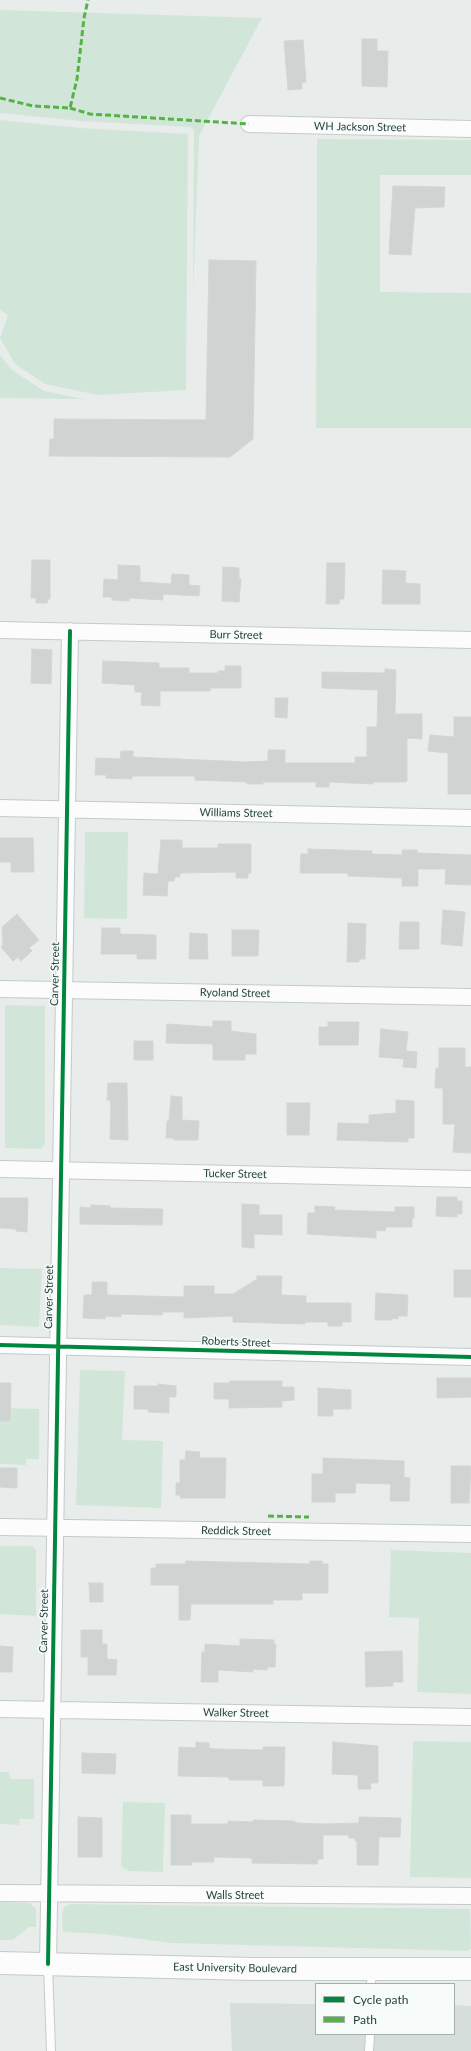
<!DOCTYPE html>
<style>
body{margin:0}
#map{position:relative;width:471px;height:2051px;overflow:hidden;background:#e8edeb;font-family:Lato,sans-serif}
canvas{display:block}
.legend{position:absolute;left:315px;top:1983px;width:140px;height:52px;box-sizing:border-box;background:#f7fbf9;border:1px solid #a3b1ad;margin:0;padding:5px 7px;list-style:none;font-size:12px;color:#24423a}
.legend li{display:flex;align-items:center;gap:8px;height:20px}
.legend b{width:20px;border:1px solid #a3b1ad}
</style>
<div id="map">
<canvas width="471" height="2051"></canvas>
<ul class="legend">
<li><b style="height:5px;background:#00873e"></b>Cycle path</li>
<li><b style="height:5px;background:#55b346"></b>Path</li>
</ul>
</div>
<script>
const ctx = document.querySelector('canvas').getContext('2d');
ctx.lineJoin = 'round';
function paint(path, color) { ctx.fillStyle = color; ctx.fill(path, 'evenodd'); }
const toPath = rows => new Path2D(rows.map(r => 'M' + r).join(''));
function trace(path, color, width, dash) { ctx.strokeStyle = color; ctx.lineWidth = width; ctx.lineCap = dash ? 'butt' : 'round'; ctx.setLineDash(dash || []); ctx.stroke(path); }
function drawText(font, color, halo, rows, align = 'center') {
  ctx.font = font + ' Lato,sans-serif'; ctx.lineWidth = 3; ctx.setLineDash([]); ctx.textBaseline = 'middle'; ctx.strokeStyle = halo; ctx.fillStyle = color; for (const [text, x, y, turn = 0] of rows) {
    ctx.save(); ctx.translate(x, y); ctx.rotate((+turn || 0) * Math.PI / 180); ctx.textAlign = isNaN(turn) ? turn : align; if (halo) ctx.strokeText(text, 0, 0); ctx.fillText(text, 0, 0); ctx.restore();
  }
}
const built = toPath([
 [230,2003,316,2004,316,2034,454,2034,454,2005,471,2006,471,2051,232,2051]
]);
const green = toPath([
 [0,10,262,18,199,136,193,296,194,130,190,127,81,121,0,113],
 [0,120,80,128,188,134,186,390,98,395,45,384,15,364,0,338,8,315,0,310],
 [317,139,471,140,471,175,380,175,380,292,471,293,471,428,316,428],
 [0,355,12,370,44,391,84,399,0,398],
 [85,832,128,832,127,919,84,918],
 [5,1005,45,1006,45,1144,41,1149,5,1148],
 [0,1268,42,1269,39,1327,0,1325],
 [80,1370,125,1371,122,1440,163,1441,161,1508,76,1505],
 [0,1408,39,1409,39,1459,26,1459,26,1465,0,1464],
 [0,1546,32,1546,36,1550,36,1616,0,1614],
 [391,1550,471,1553,471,1694,417,1692,419,1618,389,1617],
 [413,1741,471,1742,471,1878,410,1877],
 [0,1772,9,1772,10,1779,34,1779,34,1819,20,1819,19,1825,0,1824],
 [123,1802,165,1803,163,1872,129,1871,121,1866],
 [0,1902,30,1903,36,1909,36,1927,29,1927,13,1940,0,1940],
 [72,1904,470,1909,471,1948,468,1951,171,1943,103,1934,63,1932,62,1913,65,1906]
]);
const building = toPath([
 [362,39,377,39,377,51,388,51,387,87,362,86,362,39],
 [303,40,306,82,302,83,302,89,288,90,284,41,303,40],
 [393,186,445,187,444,207,415,208,411,255,389,254,393,186],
 [209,260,256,261,253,439,230,457,49,456,50,439,54,439,54,419,206,420,209,260],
 [32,560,50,560,50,599,48,599,47,603,36,603,36,598,31,598,32,560],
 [327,563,345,563,344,599,340,599,339,604,326,604,327,563],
 [118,565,140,566,140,582,171,584,172,574,189,575,189,585,200,586,199,596,163,594,163,600,129,598,129,601,112,600,112,597,103,597,104,579,118,580,118,565],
 [223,567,239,568,239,579,241,579,239,602,222,601,223,567],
 [383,570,406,571,405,583,420,584,420,604,382,604,383,570],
 [32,649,52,650,51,684,31,683,32,649],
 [103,661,159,663,159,668,189,668,189,673,218,673,218,671,225,671,225,666,241,666,241,688,210,688,210,691,160,691,160,706,141,705,142,692,135,692,135,685,102,683,103,661],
 [385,669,396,670,395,714,422,714,422,739,407,738,407,781,405,782,373,782,373,784,329,782,329,787,316,787,316,782,263,782,263,784,247,784,247,782,195,780,195,776,132,776,132,779,106,778,106,775,95,775,96,758,120,759,121,751,133,751,133,757,247,762,268,761,268,750,285,750,285,763,355,763,355,757,367,757,367,727,377,727,378,690,322,688,322,672,385,673,385,669],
 [275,698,288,698,287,718,275,717,275,698],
 [454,717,471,717,471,794,448,794,448,753,428,751,430,735,454,737,454,717],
 [0,838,33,838,34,872,11,872,11,862,0,862,0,838],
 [161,840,182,840,182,848,218,848,218,844,251,844,251,873,248,873,248,878,236,878,236,872,180,873,180,877,175,877,174,881,168,881,167,896,143,895,144,873,158,874,161,840],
 [308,849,372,851,372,854,402,855,402,850,417,850,418,853,471,855,471,885,445,884,446,869,418,869,418,886,402,886,402,878,348,876,348,873,300,873,301,854,308,854,308,849],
 [443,910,465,912,462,946,441,944,443,910],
 [17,914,39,940,29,948,32,951,21,961,18,957,13,961,1,947,3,945,2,927,17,914],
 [400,922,419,922,419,949,399,949,400,922],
 [348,923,366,924,365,959,359,959,359,962,347,962,348,923],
 [102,928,120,928,120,934,156,935,156,959,137,959,137,954,101,954,102,928],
 [232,930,259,930,258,956,232,956,232,930],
 [190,933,207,934,208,959,189,959,190,933],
 [213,1021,231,1021,231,1031,256,1034,256,1054,245,1054,245,1060,213,1060,213,1044,166,1043,167,1024,213,1027,213,1021],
 [328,1022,359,1022,358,1045,319,1045,319,1027,328,1027,328,1022],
 [381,1029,408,1032,406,1051,417,1052,416,1068,403,1067,404,1059,379,1057,381,1029],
 [134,1041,153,1041,153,1060,134,1060,134,1041],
 [439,1048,465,1048,465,1067,471,1067,471,1153,453,1152,455,1124,443,1124,443,1088,435,1088,436,1068,439,1068,439,1048],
 [108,1083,127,1083,128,1140,110,1139,111,1107,110,1100,107,1100,108,1083],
 [171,1096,182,1097,182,1120,199,1121,198,1140,174,1140,174,1138,166,1138,167,1121,169,1121,171,1096],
 [396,1100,414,1101,414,1138,408,1138,408,1142,337,1140,338,1123,369,1124,369,1115,396,1113,396,1100],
 [287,1103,310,1103,309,1135,287,1135,287,1103],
 [437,1197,457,1197,457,1201,462,1201,462,1214,457,1214,457,1217,436,1216,437,1197],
 [0,1198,28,1198,27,1232,16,1231,16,1229,0,1228,0,1198],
 [242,1204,259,1205,259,1215,282,1215,282,1235,254,1234,254,1248,242,1247,242,1204],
 [91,1205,110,1206,110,1208,163,1209,162,1225,80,1224,80,1207,91,1208,91,1205],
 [315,1206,335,1207,334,1210,395,1212,395,1207,414,1207,414,1218,412,1218,412,1227,386,1227,385,1231,376,1230,376,1238,307,1234,308,1213,315,1213,315,1206],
 [454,1270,471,1270,471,1297,454,1297,454,1270],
 [257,1276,282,1276,281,1295,306,1296,306,1303,351,1303,351,1322,342,1322,342,1326,328,1326,328,1322,305,1322,305,1324,233,1322,233,1316,184,1318,184,1312,162,1312,162,1315,121,1314,121,1317,105,1316,105,1319,83,1318,84,1295,92,1295,92,1282,107,1282,107,1295,184,1297,184,1286,214,1286,214,1294,233,1294,257,1279,257,1276],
 [376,1293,408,1295,407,1316,398,1316,398,1319,392,1318,392,1320,375,1320,376,1293],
 [437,1378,471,1378,471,1397,437,1398,437,1378],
 [230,1381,282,1381,282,1387,294,1387,294,1400,282,1401,282,1407,229,1408,229,1399,214,1399,214,1383,230,1383,230,1381],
 [0,1383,11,1383,10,1421,0,1421,0,1383],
 [158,1384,176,1386,176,1397,169,1397,169,1413,148,1412,148,1409,134,1409,134,1386,158,1386,158,1384],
 [318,1388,351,1390,351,1409,333,1409,333,1416,318,1416,318,1388],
 [186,1451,200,1452,199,1458,226,1458,225,1498,180,1498,180,1495,176,1495,176,1483,180,1483,180,1460,185,1460,186,1451],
 [323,1458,404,1461,404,1477,410,1478,409,1501,390,1501,391,1484,356,1483,355,1493,335,1493,335,1502,312,1502,312,1474,323,1474,323,1458],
 [451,1466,471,1466,469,1503,451,1503,451,1466],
 [0,1468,17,1468,17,1488,0,1487,0,1468],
 [186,1561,310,1564,310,1561,322,1561,322,1564,328,1564,328,1593,302,1593,302,1600,273,1600,273,1604,191,1604,190,1620,179,1620,179,1585,151,1585,151,1568,156,1568,156,1564,186,1564,186,1561],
 [89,1583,103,1583,103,1602,90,1602,89,1583],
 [81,1630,102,1630,102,1644,107,1644,107,1659,117,1660,116,1675,88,1675,88,1657,81,1657,81,1630],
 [240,1639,274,1640,274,1644,276,1644,275,1667,267,1667,267,1670,253,1669,253,1672,218,1670,218,1682,201,1682,202,1652,205,1652,205,1644,240,1646,240,1639],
 [0,1646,13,1647,12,1672,0,1672,0,1646],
 [402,1651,403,1682,393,1682,393,1686,366,1687,365,1652,402,1651],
 [196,1742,209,1743,209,1748,215,1749,263,1750,263,1747,285,1747,284,1786,263,1786,263,1780,229,1780,229,1777,178,1776,179,1747,196,1748,196,1742],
 [333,1742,378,1746,378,1783,370,1783,371,1789,358,1789,358,1775,332,1774,333,1742],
 [82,1753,116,1754,115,1774,82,1773,82,1753],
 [171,1815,191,1815,191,1824,228,1824,228,1821,253,1822,253,1820,293,1821,297,1823,324,1824,359,1823,359,1817,401,1818,400,1837,379,1837,378,1865,357,1865,357,1841,355,1841,355,1838,349,1838,349,1835,323,1835,323,1859,318,1859,317,1864,252,1863,252,1858,214,1857,214,1862,192,1862,192,1865,171,1865,171,1815],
 [78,1817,102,1818,102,1857,78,1857,78,1817]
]);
const lane = toPath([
 [48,1965,51,2051],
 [371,1984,372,1970],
 [369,2051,370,2034]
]);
const street = toPath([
 [249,124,471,129],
 [0,630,471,640],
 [0,808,471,818],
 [0,989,471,997],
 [0,1169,471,1179],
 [0,1345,471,1357],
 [0,1527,471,1534],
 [0,1709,471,1717],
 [0,1893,471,1896],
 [48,1964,70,631]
]);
const secondary = toPath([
 [0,1963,252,1969,471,1969]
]);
const quiet = toPath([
 [0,98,33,106,70,108,77,79,84,18,88,0],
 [70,108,90,114,249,124],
 [268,1516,309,1517]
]);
const cycleway = toPath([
 [0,1345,471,1357],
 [48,1964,70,631]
]);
const streetNames = [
 ["WH Jackson Street",360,127,1],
 ["Burr Street",236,635,1],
 ["Williams Street",236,813,1],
 ["Carver Street",55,974,-89],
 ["Ryoland Street",235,993,1],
 ["Tucker Street",235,1174,1],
 ["Carver Street",49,1297,-89],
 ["Roberts Street",236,1342,2],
 ["Reddick Street",236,1531,1],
 ["Carver Street",44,1621,-89],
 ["Walker Street",236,1713,1],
 ["Walls Street",235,1895],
 ["East University Boulevard",235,1968,1]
];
paint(built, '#d6dedb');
paint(green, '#d1e6d8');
paint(building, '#cfd4d2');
trace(building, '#d1d6d4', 1);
trace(lane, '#c5cac8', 10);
trace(street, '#c5cac8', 18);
trace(secondary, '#c3cbc8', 24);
trace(lane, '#fcfcfc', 8);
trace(street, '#fcfcfc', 16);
trace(secondary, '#fcfcfc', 22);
trace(quiet, '#55b346', 3, [6, 3]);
trace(cycleway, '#00873e', 4);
drawText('11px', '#24423a', '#f7fbf9', streetNames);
</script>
